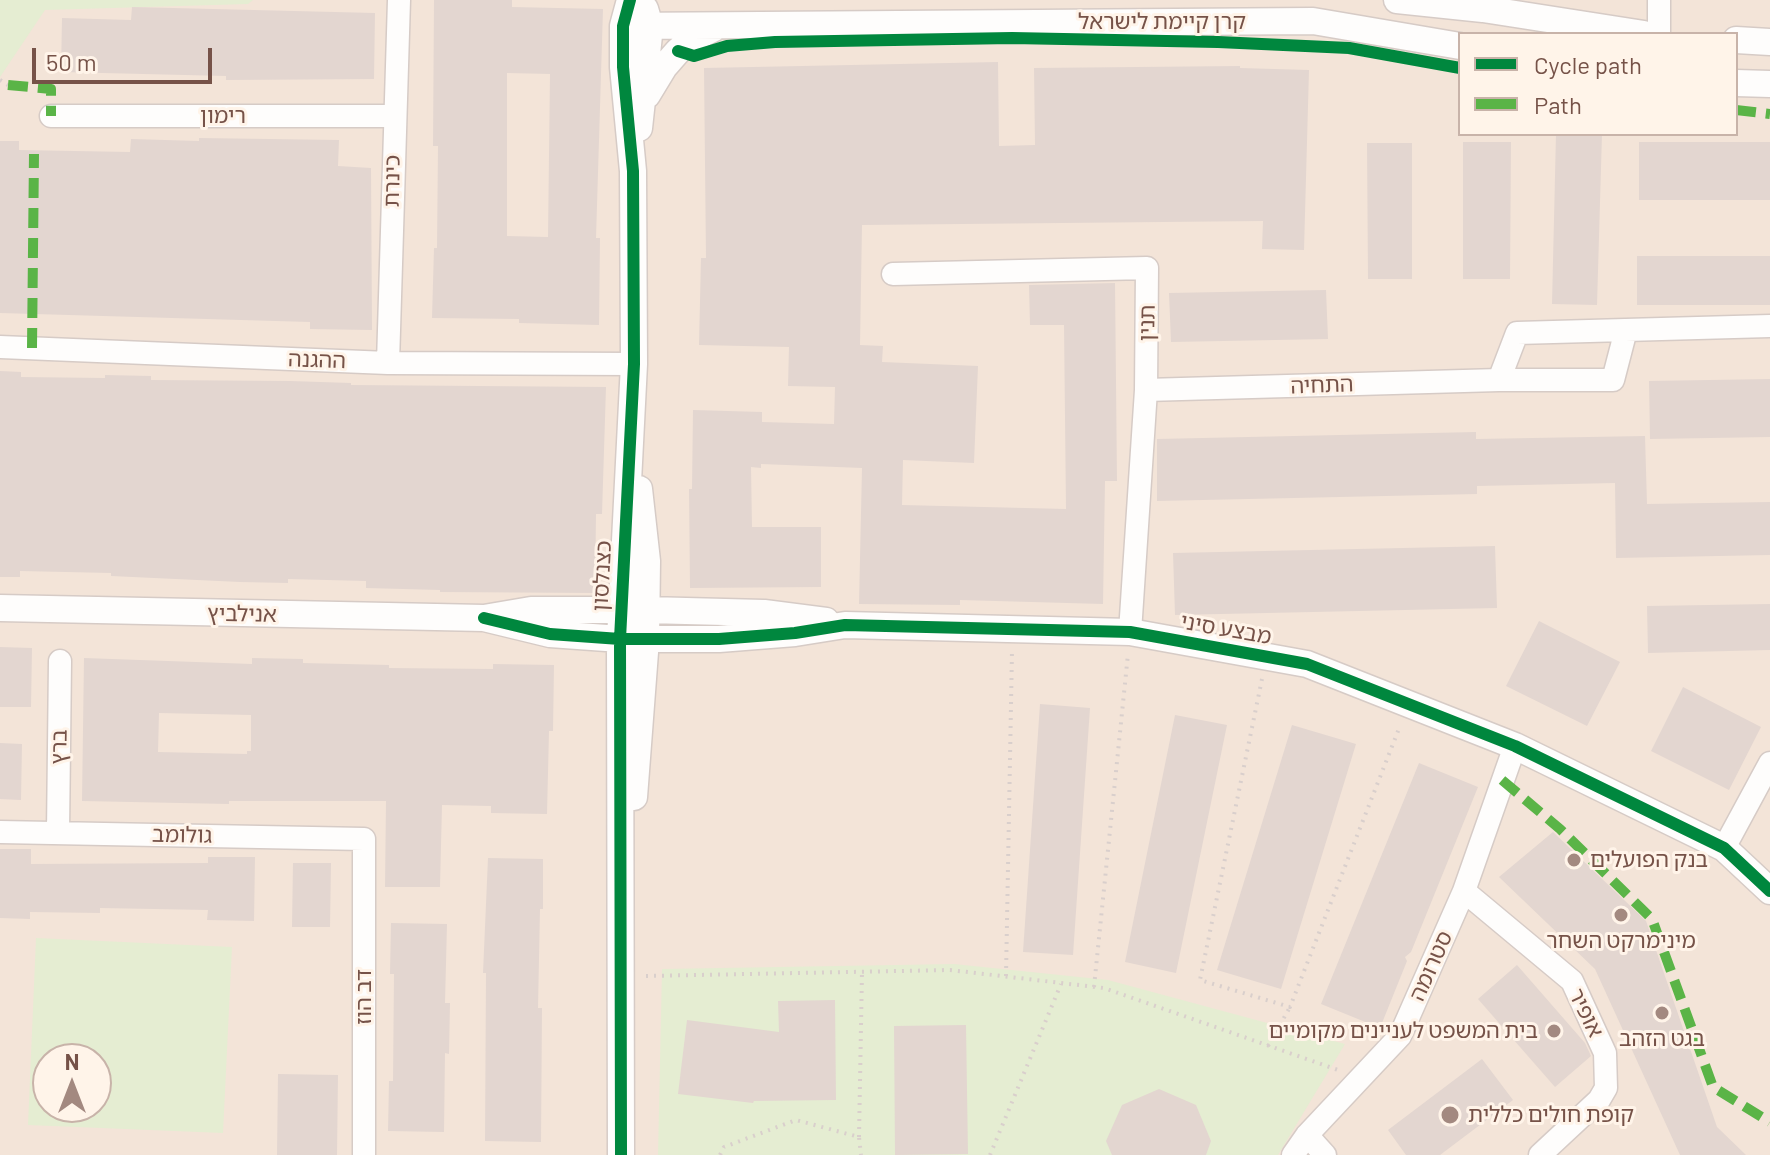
<!DOCTYPE html>
<meta charset="utf-8">
<style>
body{margin:0}
#map{position:relative;width:1770px;height:1155px;overflow:hidden;background:#f7efe8;font-family:Barlow,sans-serif}
canvas{display:block}
.legend{position:absolute;left:1458px;top:32px;width:280px;height:104px;box-sizing:border-box;background:#fff4e9;border:2px solid #c8b3a9;margin:0;padding:10px 14px;list-style:none;font-size:24px;color:#765248}
.legend li{display:flex;align-items:center;gap:16px;height:40px}
.legend b{width:40px;border:2px solid #c8b3a9}
.north{position:absolute;left:32px;top:1043px;width:80px;height:80px;box-sizing:border-box;background:#fff4e9;border:2px solid #c8b3a9;border-radius:50%;rotate:0deg;font-size:22px;font-weight:700;line-height:32px;text-align:center;color:#765248}
.north::after{content:'';display:block;margin:auto;width:28px;height:36px;background:#a38980;clip-path:polygon(50% 0,100% 100%,50% 72%,0 100%)}
.scale{position:absolute;left:32px;top:48px;width:180px;height:36px;box-sizing:border-box;border:4px solid #765248;border-top:0;padding-left:10px;font-size:24px;line-height:28px;white-space:nowrap;color:#765248;-webkit-text-stroke:6px #fff4e9;paint-order:stroke}
</style>
<div id="map">
<canvas width="1770" height="1155"></canvas>
<ul class="legend">
<li><b style="height:10px;background:#00873e"></b>Cycle path</li>
<li><b style="height:10px;background:#5ab447"></b>Path</li>
</ul>
<div class="north">N</div>
<div class="scale">50 m</div>
</div>
<script>
const ctx = document.querySelector('canvas').getContext('2d');
ctx.lineJoin = 'round';
function paint(path, color) { ctx.fillStyle = color; ctx.fill(path, 'evenodd'); }
const toPath = rows => new Path2D(rows.map(r => 'M' + r).join(''));
function trace(path, color, width, dash) { ctx.strokeStyle = color; ctx.lineWidth = width; ctx.lineCap = dash ? 'butt' : 'round'; ctx.setLineDash(dash || []); ctx.stroke(path); }
function drawText(font, color, halo, rows, align = 'center') {
  ctx.font = font + ' Barlow,"Noto Sans Hebrew",sans-serif'; ctx.lineWidth = 6; ctx.setLineDash([]); ctx.textBaseline = 'middle'; ctx.strokeStyle = halo; ctx.fillStyle = color; for (const [text, x, y, turn = 0] of rows) {
    ctx.save(); ctx.translate(x, y); ctx.rotate((+turn || 0) * Math.PI / 180); ctx.textAlign = isNaN(turn) ? turn : align; if (halo) ctx.strokeText(text, 0, 0); ctx.fillText(text, 0, 0); ctx.restore();
  }
}
const residential = toPath([
 [0,0,1770,0,1770,1155,0,1155],
 [1460,34,1736,34,1736,134,1460,134],
 [48,1059,96,1059,96,1107,48,1107]
]);
const green = toPath([
 [0,0,253,0,248,4,45,10,0,77],
 [36,938,232,947,223,1133,28,1125],
 [96,1059,96,1107,48,1107,48,1059],
 [954,964,1108,980,1345,1044,1278,1155,658,1155,662,969]
]);
const building = toPath([
 [434,0,512,0,512,7,603,9,596,238,600,238,599,325,519,323,519,319,432,318,434,248,437,248,438,146,433,146],
 [507,73,550,74,548,237,507,236],
 [132,7,375,13,374,79,226,80,226,76,61,72,62,18,131,20],
 [998,62,999,146,1035,145,1034,68,1240,66,1240,68,1309,70,1304,250,1262,249,1263,221,862,225,860,345,883,346,882,362,978,366,974,463,903,460,902,505,1066,509,1064,325,1030,325,1029,285,1115,283,1117,481,1105,481,1103,604,960,600,960,605,859,604,862,468,761,464,761,468,751,467,752,527,821,527,821,587,690,588,689,489,692,489,693,410,762,412,762,422,834,424,835,387,788,386,789,347,699,345,701,258,706,258,704,68],
 [1556,134,1602,134,1597,305,1552,304],
 [199,138,339,140,338,166,371,168,372,330,310,329,310,322,0,313,0,141,19,141,19,150,130,152,131,139,199,141],
 [1463,142,1511,142,1510,279,1463,279],
 [1639,142,1770,142,1770,200,1639,200],
 [1367,143,1412,143,1412,279,1368,279],
 [1637,256,1770,256,1770,305,1637,305],
 [1326,290,1328,339,1171,342,1169,293],
 [0,371,21,372,21,377,105,378,105,375,151,376,151,380,290,381,351,383,351,385,606,387,602,514,596,514,595,593,440,592,440,590,366,588,366,581,288,579,288,583,240,582,111,576,111,573,20,571,20,577,0,577],
 [1770,379,1770,437,1650,439,1649,381],
 [1476,432,1476,439,1645,436,1647,504,1770,502,1770,555,1616,558,1615,483,1477,486,1477,494,1157,501,1157,439],
 [1495,546,1497,608,1175,615,1173,553],
 [1770,604,1770,650,1648,653,1647,606],
 [1539,621,1620,662,1587,726,1506,686],
 [0,647,32,648,31,707,0,707],
 [84,658,252,664,252,658,303,659,303,663,389,665,389,668,493,669,493,664,554,665,553,731,549,731,547,814,491,813,491,806,442,805,440,887,385,887,386,801,229,801,229,804,82,801],
 [159,713,251,715,251,751,247,751,247,754,158,752],
 [1683,687,1761,727,1729,790,1651,751],
 [1040,704,1090,708,1073,955,1023,952],
 [1175,715,1227,725,1176,973,1125,962],
 [1292,725,1356,744,1281,989,1217,970],
 [0,743,22,744,21,800,0,799],
 [1419,763,1478,787,1411,952,1405,957,1407,961,1380,1028,1321,1004],
 [1553,832,1646,921,1717,1127,1746,1155,1680,1155,1595,969,1499,877],
 [0,849,31,849,31,864,208,863,208,857,255,857,254,921,207,920,208,910,100,908,100,913,30,912,30,919,0,918],
 [488,858,543,859,543,909,540,909,538,1008,542,1008,541,1142,485,1141,486,973,483,973],
 [293,863,331,863,330,927,292,927],
 [391,923,447,924,445,1003,450,1003,449,1054,445,1053,444,1132,388,1131,389,1081,393,1081,394,974,390,974],
 [1517,965,1585,1043,1591,1056,1555,1087,1478,999],
 [835,1000,836,1100,754,1101,753,1103,678,1094,687,1020,779,1032,778,1001],
 [966,1025,968,1154,895,1155,894,1026],
 [1482,1059,1513,1100,1440,1155,1406,1155,1388,1130],
 [278,1074,338,1075,337,1155,277,1155],
 [1159,1089,1196,1105,1211,1141,1206,1155,1112,1155,1106,1141,1122,1105]
]);
const path = toPath([
 [0,80,8,85],
 [1262,679,1200,980,1290,1007,1400,726],
 [646,976,950,970,1104,988,1338,1070],
 [1006,976,1012,651],
 [1094,987,1128,654],
 [1268,1046,1290,1007],
 [859,1137,862,972],
 [720,1155,724,1147,796,1120,859,1137,861,1155],
 [990,1155,1061,984]
]);
const minor = toPath([
 [1659,34,1659,0],
 [51,116,394,116],
 [893,274,1147,268,1146,390,1130,632],
 [0,347,388,363,634,364],
 [388,363,399,0],
 [1499,380,1613,380,1626,330],
 [1146,390,1499,380,1517,333,1770,326],
 [0,832,364,839,364,1155],
 [58,832,60,661],
 [1724,848,1770,763],
 [1464,891,1572,981,1605,1053,1606,1088,1599,1100,1540,1155],
 [1307,1135,1325,1155],
 [1293,1155,1307,1135,1400,1036,1464,891,1515,746]
]);
const tertiary = toPath([
 [1397,0,1483,9,1644,34],
 [623,26,1313,21,1460,46],
 [1736,40,1770,42],
 [1736,83,1770,84],
 [647,95,664,67,678,51,692,39,714,28],
 [639,128,650,26,645,9],
 [0,608,484,618,531,610,647,610,764,613,826,621],
 [484,618,550,634,620,639,719,639,795,633,845,625,1130,632,1307,664,1515,746,1724,848,1770,891],
 [634,797,646,639,647,561,639,489],
 [621,1155,620,639,634,364,633,171,623,67,623,26,630,0]
]);
const quiet = toPath([
 [8,85,51,89,51,116],
 [1736,110,1770,114],
 [32,348,34,154],
 [1502,780,1560,829,1652,919,1713,1087,1770,1122]
]);
const cycleway = toPath([
 [678,51,694,56,727,46,775,42,1012,38,1218,42,1349,48,1460,68],
 [484,618,550,634,620,639,719,639,795,633,845,625,1130,632,1307,664,1515,746,1724,848,1770,891],
 [621,1155,620,639,634,364,633,171,623,67,623,26,630,0]
]);
const markers = [
 [1574,860,8,"#a38980"],
 [1621,915,8,"#a38980"],
 [1662,1013,8,"#a38980"],
 [1554,1031,8,"#a38980"],
 [1450,1115,10,"#a38980"]
];
const streetNames = [
 ["קרן קיימת לישראל",1162,22],
 ["רימון",223,116],
 ["כינרת",392,181,-89],
 ["תנין",1147,323,-89],
 ["ההגנה",317,360,2],
 ["התחיה",1322,385,-2],
 ["כצנלסון",602,576,-87],
 ["אנילביץ",242,614,1],
 ["מבצע סיני",1226,629,10],
 ["ברץ",59,747,-89],
 ["גולומב",182,835,1],
 ["סטרומה",1431,966,-66],
 ["דב הוז",364,997,-90],
 ["אופיר",1586,1013,64]
];
const poiNames = [
 ["בנק הפועלים",1590,860],
 ["מינימרקט השחר",1621,941,"center"],
 ["בית המשפט לעניינים מקומיים",1538,1031,"right"],
 ["בגט הזהב",1662,1039,"center"],
 ["קופת חולים כללית",1468,1115]
];
paint(residential, '#f3e4d8');
paint(green, '#e5edd2');
paint(building, '#e3d6d0');
trace(minor, '#d6cbc6', 25);
trace(tertiary, '#d6cbc6', 29);
trace(path, '#d9cfcc', 4, [2, 6]);
trace(minor, '#fefdfc', 22);
trace(tertiary, '#fefdfc', 26);
trace(quiet, '#5ab447', 10, [20, 10]);
trace(cycleway, '#00873e', 12);
for (const [x, y, r, color] of markers) { const dot = new Path2D(); dot.arc(x, y, r, 0, 2 * Math.PI); ctx.fillStyle = color; ctx.fill(dot); trace(dot, '#fff4e9', 3); }
drawText('22px', '#765248', '#fff4e9', streetNames);
drawText('22px', '#765248', '#fff4e9', poiNames, 'left');
</script>
